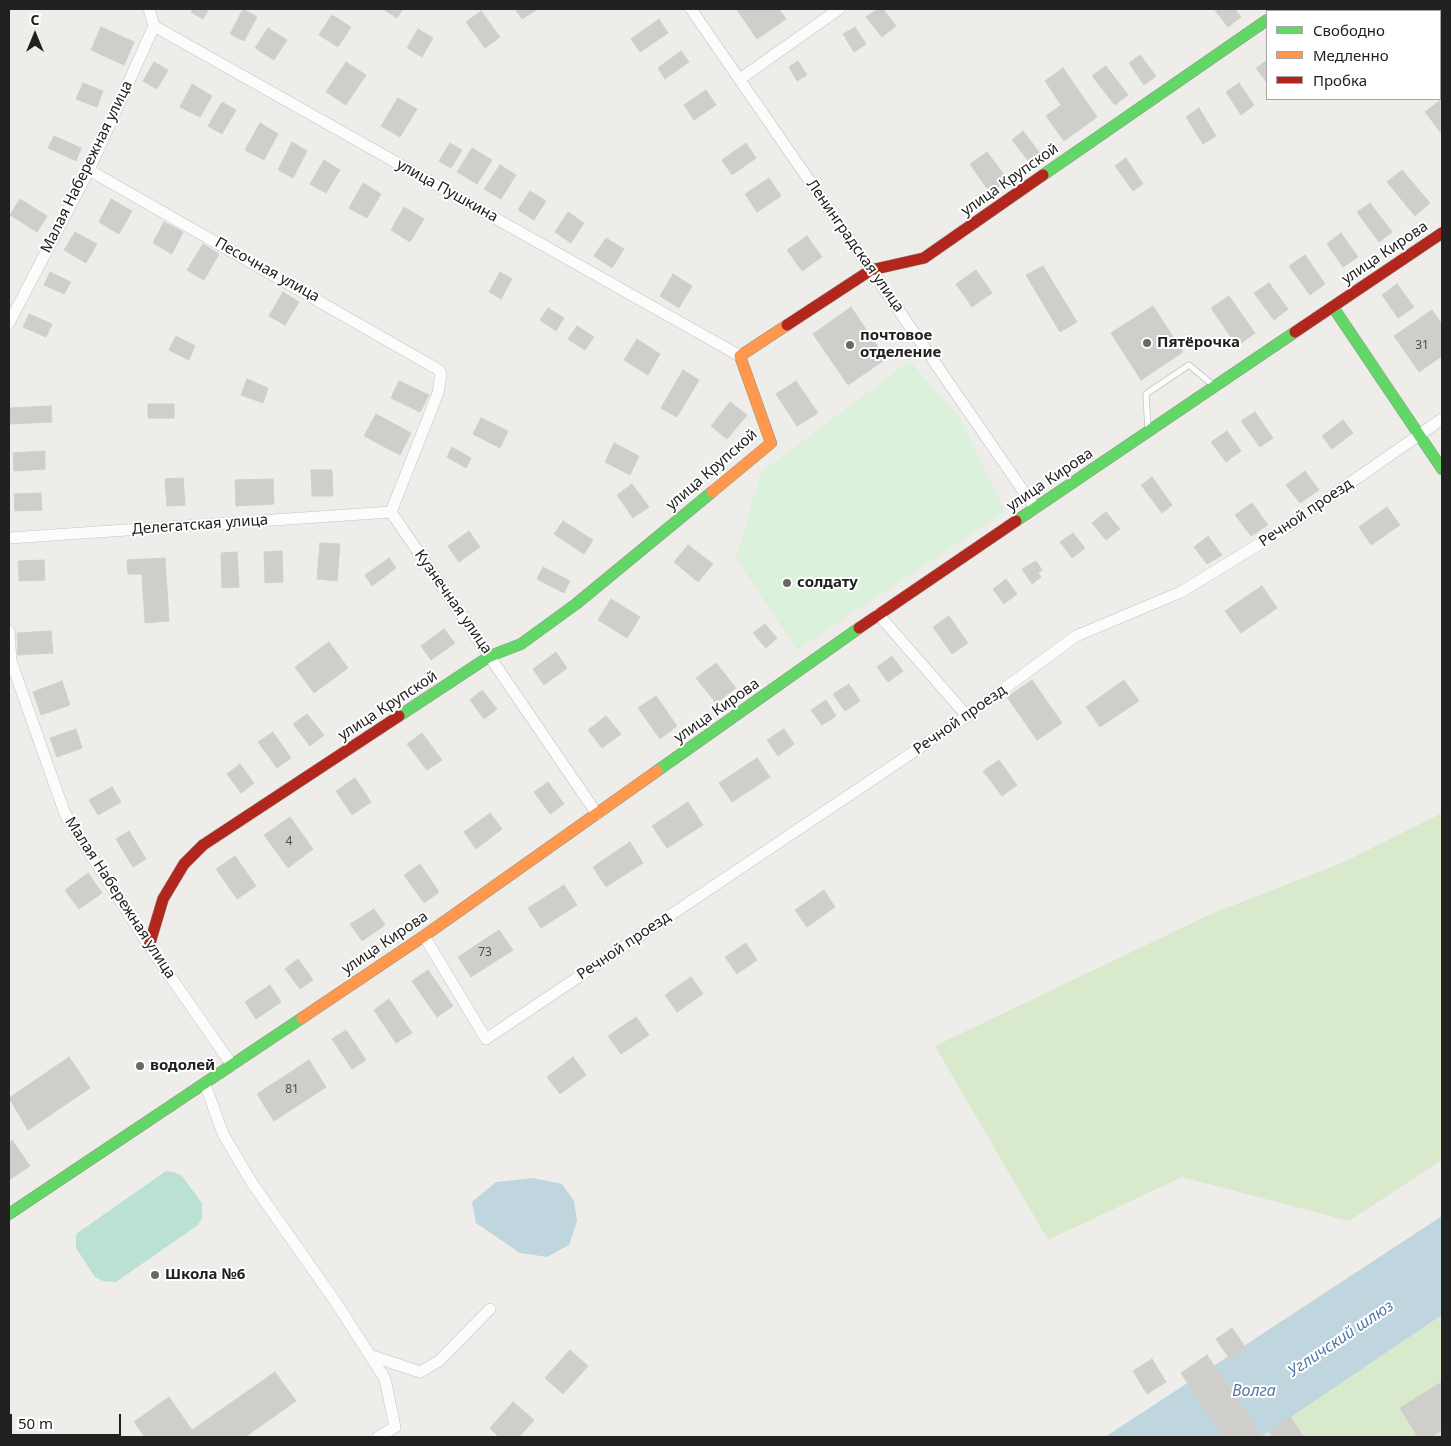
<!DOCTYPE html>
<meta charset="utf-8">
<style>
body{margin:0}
#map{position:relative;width:1451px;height:1446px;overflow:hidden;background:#eeedea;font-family:"Noto Sans",sans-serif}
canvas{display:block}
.frame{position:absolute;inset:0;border:10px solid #212121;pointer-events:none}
.legend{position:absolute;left:1266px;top:10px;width:175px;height:90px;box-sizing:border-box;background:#fff;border:1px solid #a6a6a6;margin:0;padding:6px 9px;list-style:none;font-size:15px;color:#212121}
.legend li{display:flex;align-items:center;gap:10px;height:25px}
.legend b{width:25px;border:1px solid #a6a6a6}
.north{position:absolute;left:10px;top:10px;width:50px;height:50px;-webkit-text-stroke:4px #fff;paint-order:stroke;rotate:0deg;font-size:14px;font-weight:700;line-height:20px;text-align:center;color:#212121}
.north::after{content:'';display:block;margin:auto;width:18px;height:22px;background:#212121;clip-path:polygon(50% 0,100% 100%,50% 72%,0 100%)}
.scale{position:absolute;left:10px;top:1414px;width:111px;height:22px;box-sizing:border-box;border:2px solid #212121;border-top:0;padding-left:6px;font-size:15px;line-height:18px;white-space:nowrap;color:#212121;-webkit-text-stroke:4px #fff;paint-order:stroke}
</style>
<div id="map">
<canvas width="1451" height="1446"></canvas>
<div class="frame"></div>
<ul class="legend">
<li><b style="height:6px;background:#63d668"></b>Свободно</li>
<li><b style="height:6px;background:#ff974d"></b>Медленно</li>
<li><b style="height:6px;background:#b3261e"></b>Пробка</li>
</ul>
<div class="north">С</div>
<div class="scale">50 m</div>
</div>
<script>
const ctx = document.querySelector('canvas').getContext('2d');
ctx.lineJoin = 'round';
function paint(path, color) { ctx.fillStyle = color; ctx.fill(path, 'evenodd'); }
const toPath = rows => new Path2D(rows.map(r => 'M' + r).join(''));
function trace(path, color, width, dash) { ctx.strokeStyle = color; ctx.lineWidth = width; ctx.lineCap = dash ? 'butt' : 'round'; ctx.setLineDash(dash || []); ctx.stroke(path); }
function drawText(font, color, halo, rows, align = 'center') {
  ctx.font = font + ' "Noto Sans",sans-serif'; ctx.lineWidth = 4; ctx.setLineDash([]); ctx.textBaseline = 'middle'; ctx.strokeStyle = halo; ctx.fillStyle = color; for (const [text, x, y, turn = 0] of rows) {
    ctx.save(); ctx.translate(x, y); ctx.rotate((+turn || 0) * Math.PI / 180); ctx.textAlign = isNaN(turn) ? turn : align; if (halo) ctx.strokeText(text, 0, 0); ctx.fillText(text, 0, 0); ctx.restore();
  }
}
const grass = toPath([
 [1442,813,1442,1160,1349,1221,1182,1177,1048,1240,935,1046,1211,914,1344,862],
 [1442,1315,1442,1437,1261,1437,1290,1417]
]);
const park = toPath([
 [910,361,963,423,1005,512,797,650,736,558,761,472]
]);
const pitch = toPath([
 [166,1171,174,1172,182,1176,202,1203,202,1218,198,1225,116,1282,103,1281,95,1277,76,1248,76,1234]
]);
const water = toPath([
 [533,1178,562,1184,574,1201,577,1221,569,1245,547,1257,520,1253,476,1223,472,1202,496,1182],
 [1442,1216,1442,1315,1261,1437,1105,1437]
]);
const building = toPath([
 [192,9,209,9,203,19,191,12,192,9],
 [243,9,257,17,244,41,230,34,243,9],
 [383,9,403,9,397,18,383,9],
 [515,9,538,9,522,19,515,9],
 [739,9,779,9,786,19,757,39,737,10,739,9],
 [878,9,883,9,896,26,882,37,866,17,878,9],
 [1214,9,1235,9,1241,17,1228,27,1214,9],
 [481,11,500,37,485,48,466,22,481,11],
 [332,15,351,27,338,47,319,35,332,15],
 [659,19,668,33,640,52,631,39,659,19],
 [101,27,134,42,124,65,91,50,101,27],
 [855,27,866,44,854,52,843,34,855,27],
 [268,28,287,40,274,60,255,48,268,28],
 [418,29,433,38,422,57,407,48,418,29],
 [681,51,689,62,665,79,658,68,681,51],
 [1140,55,1156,76,1144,85,1129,63,1140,55],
 [1267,60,1267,83,1256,68,1267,60],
 [798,61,807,75,797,81,789,67,798,61],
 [154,62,168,70,157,89,143,81,154,62],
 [346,62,366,75,346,105,326,92,346,62],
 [1106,66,1128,95,1115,105,1092,76,1106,66],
 [1063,68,1097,117,1064,141,1046,116,1061,105,1045,81,1063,68],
 [83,83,103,91,97,107,76,99,83,83],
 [1239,83,1254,105,1241,115,1226,92,1239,83],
 [192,84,212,96,200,117,180,107,192,84],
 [706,90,716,105,694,120,684,105,706,90],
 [398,98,417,109,400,137,381,126,398,98],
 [1442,99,1442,134,1425,112,1442,99],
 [222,102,236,110,222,134,208,126,222,102],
 [1199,108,1216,136,1203,144,1186,117,1199,108],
 [260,123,278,134,264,160,245,150,260,123],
 [1023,131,1042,156,1031,164,1012,140,1023,131],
 [54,136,81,148,76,161,48,148,54,136],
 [292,142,307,151,293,178,278,170,292,142],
 [450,143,462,150,451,168,439,161,450,143],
 [746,143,756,158,732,175,722,160,746,143],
 [472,148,492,160,477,184,457,172,472,148],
 [987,152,1008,180,990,193,970,164,987,152],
 [1126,158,1143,184,1133,191,1115,166,1126,158],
 [324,160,340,170,326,193,310,184,324,160],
 [500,165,516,175,501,199,484,189,500,165],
 [1402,170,1430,203,1415,216,1387,182,1402,170],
 [769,178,781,196,757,212,745,194,769,178],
 [363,183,381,194,367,218,349,208,363,183],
 [530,191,546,201,534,220,518,210,530,191],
 [20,199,47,216,37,232,10,215,20,199],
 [111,199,132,211,119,234,99,222,111,199],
 [1370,203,1392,232,1379,242,1357,212,1370,203],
 [404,207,424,219,410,242,391,230,404,207],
 [568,212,584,223,571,243,555,232,568,212],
 [164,222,183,232,172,254,153,243,164,222],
 [75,232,97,244,86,263,64,250,75,232],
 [1341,233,1358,257,1343,267,1327,244,1341,233],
 [807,236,822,257,802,271,787,250,807,236],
 [606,238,624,249,612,268,594,256,606,238],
 [203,244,219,254,204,280,187,270,203,244],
 [1305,255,1325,284,1310,295,1289,266,1305,255],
 [1043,266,1077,322,1060,332,1026,275,1043,266],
 [976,270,992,293,972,307,956,284,976,270],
 [50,272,71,282,64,294,44,285,50,272],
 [500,272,512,279,501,299,489,292,500,272],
 [673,274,692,286,679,308,660,296,673,274],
 [1269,283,1288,309,1274,320,1254,293,1269,283],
 [1397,284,1414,307,1398,318,1382,295,1397,284],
 [283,292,299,302,285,325,269,316,283,292],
 [1229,296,1255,333,1237,346,1211,308,1229,296],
 [1153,306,1183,352,1141,380,1111,333,1153,306],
 [851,307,886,359,848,385,813,334,851,307],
 [548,308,564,318,556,331,540,320,548,308],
 [1432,310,1442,324,1442,356,1419,372,1394,336,1432,310],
 [29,314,52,324,46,337,23,327,29,314],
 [577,326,594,337,585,350,568,339,577,326],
 [176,336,195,346,189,360,169,350,176,336],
 [637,339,660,354,648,375,624,360,637,339],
 [683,370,699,380,677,417,661,408,683,370],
 [247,379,268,388,263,403,241,395,247,379],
 [399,381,429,395,420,412,391,398,399,381],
 [796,381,818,413,797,426,776,394,796,381],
 [730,402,747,415,727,439,711,426,730,402],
 [148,404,174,404,174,418,148,418,148,404],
 [51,406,52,422,10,424,10,408,51,406],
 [1255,412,1273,438,1260,447,1241,421,1255,412],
 [376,414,411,433,400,455,364,436,376,414],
 [481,418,508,431,500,448,473,434,481,418],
 [1343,420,1353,433,1332,449,1322,436,1343,420],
 [1227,431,1241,451,1226,462,1211,442,1227,431],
 [614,443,639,456,630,475,605,462,614,443],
 [452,447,471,458,466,468,447,457,452,447],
 [45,451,45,469,14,471,13,453,45,451],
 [311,470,332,470,333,496,312,496,311,470],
 [1305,471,1319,490,1300,503,1286,485,1305,471],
 [1152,477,1172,505,1162,513,1141,485,1152,477],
 [183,478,185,505,167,506,165,479,183,478],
 [273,479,274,504,236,506,235,480,273,479],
 [632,484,649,507,633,518,617,495,632,484],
 [41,493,42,510,15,511,14,494,41,493],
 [1252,503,1268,525,1251,536,1235,515,1252,503],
 [1387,507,1400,525,1371,545,1359,527,1387,507],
 [1106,512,1120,529,1106,540,1092,523,1106,512],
 [563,521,593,540,584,554,554,534,563,521],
 [469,531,480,547,459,562,448,546,469,531],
 [1073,533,1085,548,1072,558,1060,542,1073,533],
 [1208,536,1222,555,1207,564,1194,547,1208,536],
 [320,543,340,544,337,581,317,579,320,543],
 [688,545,713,564,698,582,674,562,688,545],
 [282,551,283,582,265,583,264,552,282,551],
 [237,552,239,587,222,588,221,553,237,552],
 [165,558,169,621,145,623,142,574,128,574,127,560,165,558],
 [389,558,396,568,372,586,365,575,389,558],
 [44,560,45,580,19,581,18,561,44,560],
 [1036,561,1042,570,1038,573,1041,577,1032,584,1022,569,1036,561],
 [543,567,570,581,564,593,537,579,543,567],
 [1006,579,1017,594,1004,604,993,589,1006,579],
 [1262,586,1277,608,1241,633,1225,611,1262,586],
 [611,599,640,617,627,638,598,620,611,599],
 [949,616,968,643,952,654,933,627,949,616],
 [765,624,777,638,766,648,753,633,765,624],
 [444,629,455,643,431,660,421,646,444,629],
 [51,631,53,653,18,655,17,633,51,631],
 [329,642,348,668,314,693,295,667,329,642],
 [556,652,567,668,544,685,533,669,556,652],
 [892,656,903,671,888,682,877,667,892,656],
 [716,663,736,688,716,703,696,678,716,663],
 [1032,680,1062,723,1037,740,1007,697,1032,680],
 [1124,680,1139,701,1100,727,1086,707,1124,680],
 [62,681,70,705,41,715,33,692,62,681],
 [849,684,860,701,845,711,833,694,849,684],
 [482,690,497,709,484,719,470,700,482,690],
 [656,696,677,726,660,739,638,708,656,696],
 [826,700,836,716,822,725,811,710,826,700],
 [307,714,324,735,310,746,293,724,307,714],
 [606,716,621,734,602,748,588,730,606,716],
 [76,729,82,748,57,757,50,738,76,729],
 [784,729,794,744,778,756,767,740,784,729],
 [273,732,291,758,277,768,258,742,273,732],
 [422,733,442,760,427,770,407,744,422,733],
 [757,758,770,777,732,802,719,783,757,758],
 [999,760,1017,785,1002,796,983,771,999,760],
 [240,764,254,783,241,793,227,774,240,764],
 [355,778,371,802,352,815,336,791,355,778],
 [548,782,564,804,550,814,534,792,548,782],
 [112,787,121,802,98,815,89,800,112,787],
 [688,802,703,825,667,848,652,826,688,802],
 [490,813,502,829,476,849,464,832,490,813],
 [290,817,313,849,288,868,264,835,290,817],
 [129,831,146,859,133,867,116,839,129,831],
 [630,842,643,863,606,887,593,867,630,842],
 [235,856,256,886,237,899,216,869,235,856],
 [420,864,439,892,424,903,404,875,420,864],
 [88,873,102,893,79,909,65,890,88,873],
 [564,885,577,905,541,928,528,908,564,885],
 [824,890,835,907,807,927,795,910,824,890],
 [374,909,385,925,362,941,350,924,374,909],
 [499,930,513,950,471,977,458,957,499,930],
 [746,943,757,960,737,974,725,957,746,943],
 [298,959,313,980,300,989,285,969,298,959],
 [428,970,453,1006,437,1017,412,981,428,970],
 [691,977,703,994,677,1012,665,995,691,977],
 [270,985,281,1002,256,1019,245,1002,270,985],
 [389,999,412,1033,396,1043,374,1010,389,999],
 [636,1017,649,1035,621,1054,608,1036,636,1017],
 [346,1030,366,1060,352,1069,332,1039,346,1030],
 [69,1057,90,1088,28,1130,9,1098,69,1057],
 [573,1057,586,1075,560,1094,547,1077,573,1057],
 [309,1060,326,1087,274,1121,257,1094,309,1060],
 [12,1140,30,1166,9,1180,9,1143,12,1140],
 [1232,1328,1246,1348,1230,1359,1216,1339,1232,1328],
 [570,1350,588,1366,563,1394,545,1378,570,1350],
 [1207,1355,1262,1437,1224,1437,1188,1384,1181,1373,1207,1355],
 [1152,1359,1166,1382,1147,1394,1133,1371,1152,1359],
 [275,1372,296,1401,245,1437,145,1437,134,1422,169,1397,192,1430,275,1372],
 [1442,1382,1442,1430,1431,1437,1418,1437,1400,1408,1442,1382],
 [513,1402,534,1420,519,1437,499,1437,490,1428,513,1402],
 [1290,1417,1304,1437,1273,1437,1269,1432,1290,1417]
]);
const lane = toPath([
 [1148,429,1146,394,1189,365,1213,385]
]);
const street = toPath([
 [691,9,1035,508],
 [1279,11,1283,9],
 [154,26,740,356],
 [740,79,839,9],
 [89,170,439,370,441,374,438,393,391,512,597,814],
 [9,323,89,170,154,26,149,9],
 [9,538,391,512],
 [878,614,967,716],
 [9,631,11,661,65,814,149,946,232,1065],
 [424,936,486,1039,967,716,1076,636,1181,592,1287,527,1442,419],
 [205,1084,223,1134,252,1183,337,1304,385,1379,395,1427,378,1437],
 [372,1356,420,1372,439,1361,490,1309]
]);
const fast = toPath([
 [1043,175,1267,20],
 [1333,307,1442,469],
 [1016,521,1295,332],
 [399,716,490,656,521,644,576,604,712,492],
 [657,771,859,628],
 [9,1214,302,1018]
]);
const slow = toPath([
 [712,492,771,443,740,356,787,325],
 [302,1018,424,936,657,771]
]);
const jam = toPath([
 [787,325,871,270,924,258,1043,175],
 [1295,332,1442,233],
 [859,628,1016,521],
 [149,946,163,899,184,864,203,845,399,716]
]);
const markers = [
 [1147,343,5,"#696867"],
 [850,345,5,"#696867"],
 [787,583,5,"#696867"],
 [140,1066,5,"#696867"],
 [155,1275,5,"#696867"]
];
const numberNames = [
 ["31",1422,346],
 ["4",289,842],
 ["73",485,953],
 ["81",292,1090]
];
const streetNames = [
 ["Малая Набережная улица",87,167,-64],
 ["улица Крупской",1010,180,-35],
 ["улица Пушкина",447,191,29],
 ["Ленинградская улица",855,246,55],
 ["улица Кирова",1385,253,-34],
 ["Песочная улица",267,270,29],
 ["улица Крупской",712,470,-41],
 ["улица Кирова",1050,480,-34],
 ["Речной проезд",1306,513,-34],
 ["Делегатская улица",200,525,-4],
 ["Кузнечная улица",453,602,55],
 ["улица Крупской",388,706,-33],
 ["улица Кирова",717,711,-35],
 ["Речной проезд",960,720,-35],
 ["Малая Набережная улица",120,898,57],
 ["улица Кирова",385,943,-34],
 ["Речной проезд",624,946,-34]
];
const poiNames = [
 ["почтовое",860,336],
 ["отделение",860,353],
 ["Пятёрочка",1157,343],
 ["солдату",797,583],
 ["водолей",150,1066],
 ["Школа №6",165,1275]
];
const waterNames = [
 ["Угличский шлюз",1341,1339,-34],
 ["Волга",1254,1391]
];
paint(grass, '#d9e9cc');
paint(park, '#dbf1dc');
paint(pitch, '#bae1d3');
paint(water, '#c0d6de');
paint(building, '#cfcecb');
trace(building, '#d1cfcc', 1);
trace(lane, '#c4c4c2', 7);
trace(street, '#c4c4c2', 12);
trace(fast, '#949783', 12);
trace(slow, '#949783', 12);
trace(jam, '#949783', 12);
trace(lane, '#fcfcfc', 5.5);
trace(street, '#fcfcfc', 11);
trace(fast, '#63d668', 11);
trace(slow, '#ff974d', 11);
trace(jam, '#b3261e', 11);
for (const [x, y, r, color] of markers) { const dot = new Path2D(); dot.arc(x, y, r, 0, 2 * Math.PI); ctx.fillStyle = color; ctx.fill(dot); trace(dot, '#fff', 2); }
drawText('12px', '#4c4c4c', null, numberNames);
drawText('15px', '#212121', '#fff', streetNames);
drawText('bold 15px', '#212121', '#fff', poiNames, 'left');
drawText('italic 16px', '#5578a8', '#fff', waterNames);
</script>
